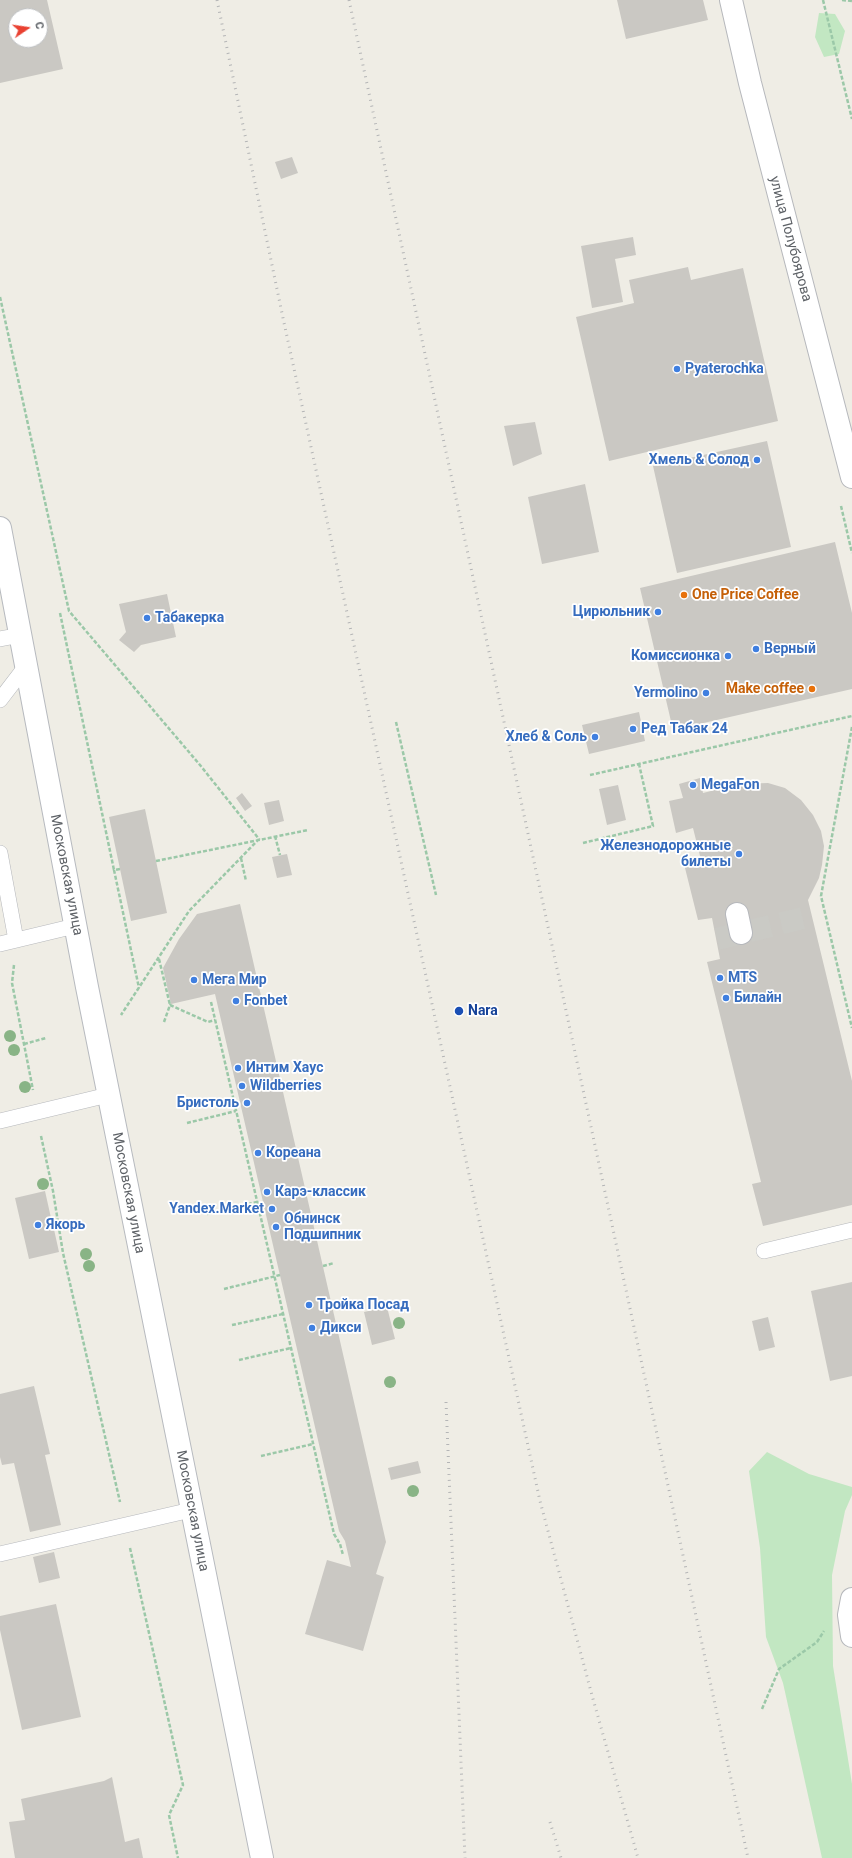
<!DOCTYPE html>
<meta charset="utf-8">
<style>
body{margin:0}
#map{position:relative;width:852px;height:1858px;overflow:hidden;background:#efede5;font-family:Roboto,sans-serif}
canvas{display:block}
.north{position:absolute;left:8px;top:8px;width:40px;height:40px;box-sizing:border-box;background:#fff;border:1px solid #bec0c2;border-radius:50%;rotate:77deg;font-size:11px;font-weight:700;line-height:16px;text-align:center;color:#5d6166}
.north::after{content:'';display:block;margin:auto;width:14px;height:18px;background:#e94131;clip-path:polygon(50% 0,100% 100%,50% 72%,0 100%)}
</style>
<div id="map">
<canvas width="852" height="1858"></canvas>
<div class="north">С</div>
</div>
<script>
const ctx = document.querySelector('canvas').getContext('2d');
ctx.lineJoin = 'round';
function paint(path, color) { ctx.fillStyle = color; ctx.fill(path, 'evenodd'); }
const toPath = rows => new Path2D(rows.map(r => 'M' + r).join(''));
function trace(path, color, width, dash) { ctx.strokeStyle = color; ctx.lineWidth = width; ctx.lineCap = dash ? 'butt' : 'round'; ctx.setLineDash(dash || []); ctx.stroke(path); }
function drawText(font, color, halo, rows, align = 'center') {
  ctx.font = font + ' Roboto,sans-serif'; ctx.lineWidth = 3.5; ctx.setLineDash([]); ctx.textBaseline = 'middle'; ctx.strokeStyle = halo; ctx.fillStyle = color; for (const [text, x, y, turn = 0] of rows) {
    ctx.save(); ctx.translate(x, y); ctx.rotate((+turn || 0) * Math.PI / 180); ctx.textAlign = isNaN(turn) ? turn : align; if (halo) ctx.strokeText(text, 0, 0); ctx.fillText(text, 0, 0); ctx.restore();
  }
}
const green = toPath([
 [819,13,835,14,845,31,839,54,824,57,815,37],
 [767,1452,809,1474,852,1487,852,1495,845,1511,832,1575,833,1666,852,1784,852,1858,822,1858,783,1683,766,1637,760,1548,749,1471]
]);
const building = toPath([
 [0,0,47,0,63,69,0,83],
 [16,16,40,16,40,40,16,40],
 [617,0,703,0,708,20,626,39],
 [292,157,298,173,281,179,275,162],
 [633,237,636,255,615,259,623,302,592,308,581,246],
 [688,267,691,280,743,268,778,421,609,461,576,317,634,303,629,280],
 [535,422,542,454,513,466,504,426],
 [767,441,791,547,677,573,653,466],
 [585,484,599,552,542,564,528,497],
 [835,542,852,613,852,689,673,730,640,588],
 [167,594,176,637,141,645,134,652,119,640,126,632,119,604],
 [639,712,645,741,589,754,582,725],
 [700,778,703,793,739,784,768,783,785,788,801,800,813,815,821,831,824,846,822,865,819,878,808,900,852,1081,852,1205,763,1226,752,1184,761,1182,707,962,720,959,712,918,698,920,684,864,701,860,693,828,676,833,669,801,683,798,679,784],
 [618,785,626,820,607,825,599,789],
 [242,793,252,806,245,811,236,798],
 [279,800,284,821,269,825,264,803],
 [145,809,167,913,131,921,109,817],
 [287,854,292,875,277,878,272,857],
 [240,904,386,1542,376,1574,384,1577,363,1651,305,1634,327,1560,351,1567,345,1541,339,1531,215,994,171,1004,163,968,179,939,197,914],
 [45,1191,51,1218,55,1217,56,1225,53,1225,59,1252,29,1259,15,1198],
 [852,1282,852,1376,830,1381,811,1291],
 [387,1307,395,1339,372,1345,364,1312],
 [768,1317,775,1347,759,1351,752,1321],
 [34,1386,50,1454,45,1455,61,1525,30,1532,14,1463,2,1465,0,1457,0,1394],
 [418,1461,421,1473,391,1480,388,1468],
 [54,1552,60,1578,39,1583,33,1557],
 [56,1604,81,1717,22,1730,0,1630,0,1616],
 [112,1777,125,1842,139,1838,143,1858,15,1858,9,1822,25,1820,21,1799,104,1781]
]);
const streetTunnel = toPath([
 [717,939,803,918]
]);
const path = toPath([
 [823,0,852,119],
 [842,0,852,1],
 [0,297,69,611,200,765,259,839,189,911,121,1015],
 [841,506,852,553],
 [60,613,114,870],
 [396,722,436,895],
 [852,727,821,896,852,1028],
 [590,775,852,716],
 [275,836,280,855],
 [583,843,653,826,639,764],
 [241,858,246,881],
 [156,861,308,830],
 [120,869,114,870,139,988],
 [159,959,170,1005],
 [14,965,12,983,33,1090],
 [211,1002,334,1534,340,1544,343,1555],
 [164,1022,170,1005,208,1022,215,1020],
 [24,1044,46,1038],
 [187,1123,236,1111],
 [41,1136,53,1191,63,1253,120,1502],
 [207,1214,257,1202],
 [323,1266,334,1263],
 [224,1289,280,1275],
 [232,1325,283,1314],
 [239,1360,291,1348],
 [261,1456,313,1444],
 [130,1548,183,1785,169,1815,178,1858],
 [762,1709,779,1669,817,1642,824,1631]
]);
const lane = toPath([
 [0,639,21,635],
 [0,700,26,666],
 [0,853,16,940],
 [0,944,75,926],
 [0,1121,108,1095],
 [764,1251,852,1230],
 [0,1554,191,1510]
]);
const street = toPath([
 [731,0,750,83,852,477],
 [737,914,741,933],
 [852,1599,849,1615,852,1636]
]);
const secondary = toPath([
 [0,528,87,987,262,1858]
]);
const rail = toPath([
 [217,0,283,318,540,1501,593,1699,638,1858],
 [349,0,748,1858],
 [446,1402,465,1858],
 [550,1822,561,1858]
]);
const trees = [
 [10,1036],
 [14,1050],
 [25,1087],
 [43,1184],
 [86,1254],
 [89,1266],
 [399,1323],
 [390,1382],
 [413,1491]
];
const markers = [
 [677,369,4,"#3f7fe0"],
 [757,460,4,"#3f7fe0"],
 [684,595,4,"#e8710a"],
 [658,612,4,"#3f7fe0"],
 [147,618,4,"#3f7fe0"],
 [756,649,4,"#3f7fe0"],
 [728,656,4,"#3f7fe0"],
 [812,689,4,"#e8710a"],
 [706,693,4,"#3f7fe0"],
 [633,729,4,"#3f7fe0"],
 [595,737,4,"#3f7fe0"],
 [693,785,4,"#3f7fe0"],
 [739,854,4,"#3f7fe0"],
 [720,978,4,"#3f7fe0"],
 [194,980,4,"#3f7fe0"],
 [726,998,4,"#3f7fe0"],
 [236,1001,4,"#3f7fe0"],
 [459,1011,5,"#1a4fb4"],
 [238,1068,4,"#3f7fe0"],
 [242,1086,4,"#3f7fe0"],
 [247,1103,4,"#3f7fe0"],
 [258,1153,4,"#3f7fe0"],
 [267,1192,4,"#3f7fe0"],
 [272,1209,4,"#3f7fe0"],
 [38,1225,4,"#3f7fe0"],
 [276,1227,4,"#3f7fe0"],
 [309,1305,4,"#3f7fe0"],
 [312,1328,4,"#3f7fe0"]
];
const streetNames = [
 ["улица Полубоярова",790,239,75],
 ["Московская улица",66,875,79],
 ["Московская улица",128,1193,79],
 ["Московская улица",192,1511,79]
];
const shopNames = [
 ["Pyaterochka",685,369],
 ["Хмель & Солод",749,460,"right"],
 ["Цирюльник",650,612,"right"],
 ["Табакерка",155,618],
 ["Верный",764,649],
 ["Комиссионка",720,656,"right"],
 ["Yermolino",698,693,"right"],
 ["Ред Табак 24",641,729],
 ["Хлеб & Соль",587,737,"right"],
 ["MegaFon",701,785],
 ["Железнодорожные",731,846,"right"],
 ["билеты",731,862,"right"],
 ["MTS",728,978],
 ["Мега Мир",202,980],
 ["Билайн",734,998],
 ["Fonbet",244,1001],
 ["Интим Хаус",246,1068],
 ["Wildberries",250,1086],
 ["Бристоль",239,1103,"right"],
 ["Кореана",266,1153],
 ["Карэ-классик",275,1192],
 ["Yandex.Market",264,1209,"right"],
 ["Обнинск",284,1219],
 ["Подшипник",284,1235],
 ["Якорь",46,1225],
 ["Тройка Посад",317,1305],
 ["Дикси",320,1328]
];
const foodNames = [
 ["One Price Coffee",692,595],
 ["Make coffee",804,689,"right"]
];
const transitNames = [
 ["Nara",468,1011]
];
paint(green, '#c2e7c2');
paint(building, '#cac8c3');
trace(streetTunnel, '#cacac5', 22, [22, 11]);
trace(lane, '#b6b8bc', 16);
trace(street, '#b6b8bc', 24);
trace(secondary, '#b7babf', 24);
trace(path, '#9bc8a8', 2.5, [4, 2]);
trace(lane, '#fff', 15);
trace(street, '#fff', 22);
trace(secondary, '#fff', 22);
trace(rail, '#b4b5b6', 3, [1, 5]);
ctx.fillStyle = '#89b486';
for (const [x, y] of trees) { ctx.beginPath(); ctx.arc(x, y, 6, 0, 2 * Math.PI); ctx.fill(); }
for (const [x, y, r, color] of markers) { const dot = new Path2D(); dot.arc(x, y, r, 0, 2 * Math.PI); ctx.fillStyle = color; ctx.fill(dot); trace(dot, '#fff', 1.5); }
drawText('14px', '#5d6166', '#fff', streetNames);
drawText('bold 14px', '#366cbe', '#fff', shopNames, 'left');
drawText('bold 14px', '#c56008', '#fff', foodNames, 'left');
drawText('bold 14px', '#164399', '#fff', transitNames, 'left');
</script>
